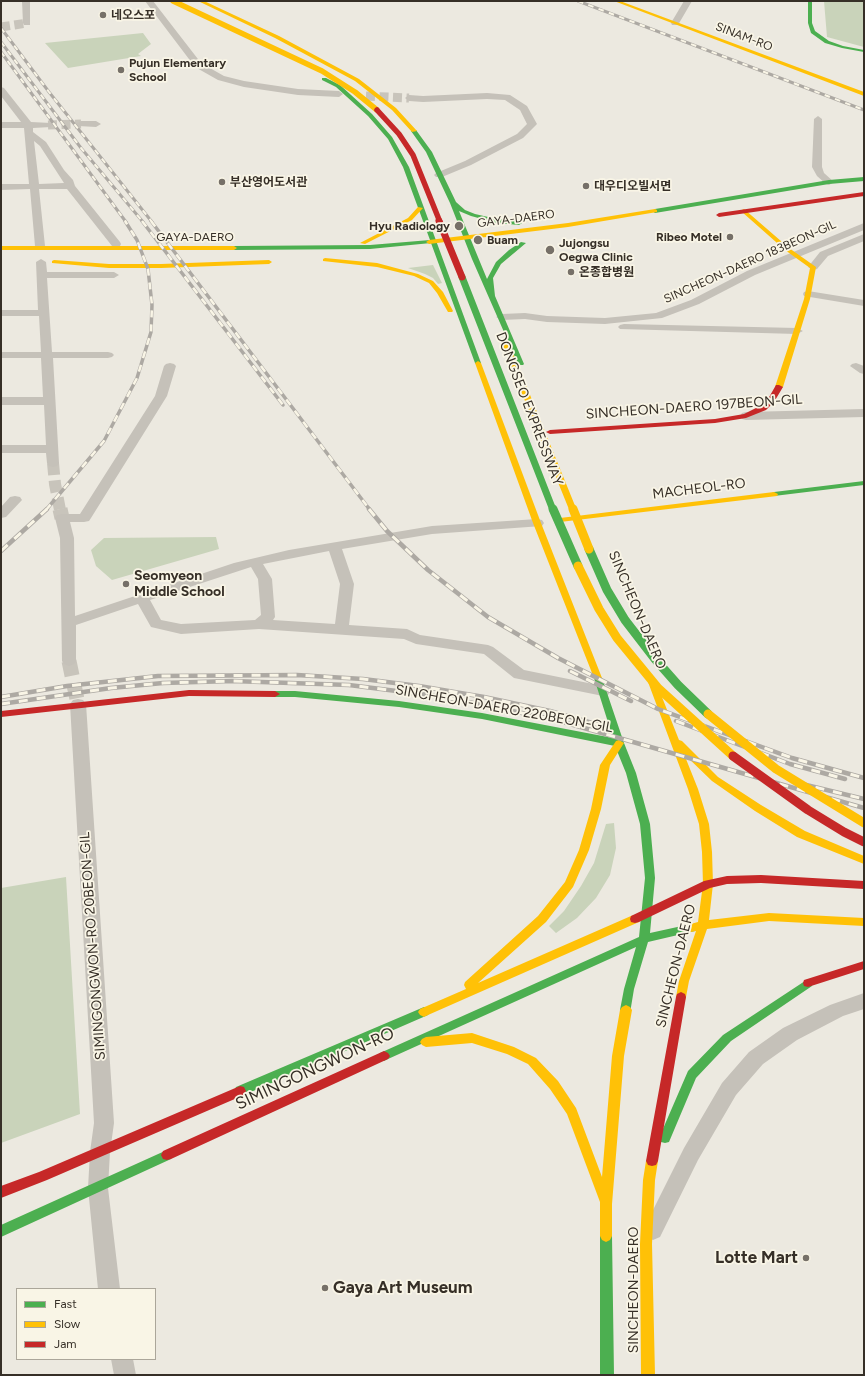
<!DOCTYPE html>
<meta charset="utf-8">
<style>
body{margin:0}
#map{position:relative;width:865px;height:1376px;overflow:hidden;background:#ece9e0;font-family:Figtree,sans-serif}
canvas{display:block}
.frame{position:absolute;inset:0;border:2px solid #362f27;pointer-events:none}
.legend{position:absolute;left:16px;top:1288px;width:140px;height:72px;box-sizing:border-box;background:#f9f5e6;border:1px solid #aba69a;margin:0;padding:5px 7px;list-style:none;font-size:12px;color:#362f27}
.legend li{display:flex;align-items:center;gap:8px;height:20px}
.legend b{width:20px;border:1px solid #aba69a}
</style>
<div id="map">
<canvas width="865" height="1376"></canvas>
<div class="frame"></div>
<ul class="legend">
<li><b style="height:5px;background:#4caf50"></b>Fast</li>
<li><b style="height:5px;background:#ffc107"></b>Slow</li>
<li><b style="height:5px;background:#c62828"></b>Jam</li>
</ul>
</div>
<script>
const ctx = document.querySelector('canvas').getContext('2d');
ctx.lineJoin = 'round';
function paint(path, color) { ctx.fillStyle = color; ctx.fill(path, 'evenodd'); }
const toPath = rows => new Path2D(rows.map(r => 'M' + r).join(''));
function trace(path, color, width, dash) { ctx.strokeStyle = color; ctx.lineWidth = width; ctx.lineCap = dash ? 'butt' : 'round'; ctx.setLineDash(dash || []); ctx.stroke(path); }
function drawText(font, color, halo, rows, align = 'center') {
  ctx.font = font + ' Figtree,"Noto Sans KR",sans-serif'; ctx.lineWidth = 3.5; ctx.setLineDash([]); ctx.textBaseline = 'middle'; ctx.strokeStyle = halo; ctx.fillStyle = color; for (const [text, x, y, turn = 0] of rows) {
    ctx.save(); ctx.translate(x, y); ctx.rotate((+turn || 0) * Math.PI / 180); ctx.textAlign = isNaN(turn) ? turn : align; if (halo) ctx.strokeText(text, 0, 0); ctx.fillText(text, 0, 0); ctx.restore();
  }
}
const green = toPath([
 [824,1,864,1,864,47,827,37],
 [143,33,151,44,138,54,141,56,68,68,45,43],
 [433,265,442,283,438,284,433,278,425,274,408,268],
 [216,537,219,549,112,580,96,566,91,550,104,538],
 [614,823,616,848,610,875,596,898,577,918,556,933,549,926,564,911,581,886,594,863,606,824],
 [66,877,80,1114,1,1143,1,888]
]);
const streetTunnelFar2 = toPath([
 [1,27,27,23],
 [366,96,409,98],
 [48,125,81,124]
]);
const streetTunnelFar1 = toPath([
 [53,463,55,484,60,510]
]);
const streetTunnel = toPath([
 [60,509,62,518],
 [69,661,78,704]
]);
const street = toPath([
 [22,1,30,1,30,25,24,25,23,23,22,1],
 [145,1,153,1,201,63,224,76,244,81,298,89,339,91,343,94,339,97,298,95,244,87,218,80,195,67,145,1],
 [684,1,692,1,678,25,672,25,671,23,684,1],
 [1,87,4,88,31,122,51,123,53,125,51,127,33,128,33,132,46,142,64,170,73,180,75,186,120,242,121,244,120,246,112,246,67,189,39,189,45,246,40,249,36,248,35,246,30,189,1,190,1,184,29,184,24,128,1,128,1,122,21,122,1,96,1,87],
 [34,141,40,146,64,183,39,184,34,141],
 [487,93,510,95,527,106,537,124,523,138,471,165,442,177,436,177,434,175,436,173,465,161,517,134,527,124,520,110,505,100,487,99,423,102,409,101,405,98,409,95,423,96,487,93],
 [818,116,822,119,822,167,824,173,834,182,829,185,826,184,817,176,812,167,814,119,818,116],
 [81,121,96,121,101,124,96,127,78,126,76,124,81,121],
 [864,223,864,230,755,275,699,304,662,318,605,324,547,322,525,319,502,320,496,317,502,314,525,313,547,316,605,318,656,313,691,300,747,271,864,223],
 [864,234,864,241,828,256,817,269,813,270,808,267,820,252,864,234],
 [41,259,46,262,47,272,114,272,119,275,114,278,47,278,52,352,108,352,112,353,114,355,112,357,108,358,53,358,59,463,57,466,53,467,49,466,47,463,46,453,1,453,1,445,46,445,44,405,1,405,1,397,43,397,41,358,1,358,1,352,41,352,39,316,1,316,1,310,38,310,36,262,41,259],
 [808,291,864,300,864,306,804,296,803,294,804,292,808,291],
 [624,324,797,328,803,331,797,334,620,329,618,327,620,325,624,324],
 [170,363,174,364,176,366,167,396,91,518,89,521,84,522,70,522,74,538,75,616,234,563,289,550,432,526,537,519,542,520,544,523,542,526,432,534,342,549,354,584,349,625,407,629,420,635,488,645,493,647,524,670,608,687,611,691,608,695,603,696,519,679,514,678,484,654,416,644,404,639,259,629,181,634,151,627,138,604,76,625,76,661,74,664,69,666,64,664,62,661,60,538,55,518,57,515,62,514,80,514,155,396,164,366,166,364,170,363],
 [329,551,340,584,335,624,273,620,275,617,272,579,263,564,329,551],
 [251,567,258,579,261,615,255,620,181,624,161,620,150,600,251,567],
 [856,363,864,366,864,374,860,373,850,366,852,364,856,363],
 [864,409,864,417,746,420,742,419,740,416,742,413,746,412,864,409],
 [15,496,20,497,22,500,6,517,1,518,1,507,10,497,15,496],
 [78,699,83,700,86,704,114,1123,110,1152,108,1188,120,1289,98,1289,88,1188,90,1152,94,1123,70,704,73,700,78,699],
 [864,993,864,1009,843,1016,797,1040,763,1064,736,1095,698,1160,660,1237,653,1240,646,1237,643,1230,684,1148,722,1083,749,1052,783,1028,830,1005,864,993],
 [111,1359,133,1359,136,1375,114,1375,111,1359]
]);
const fast = toPath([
 [808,1,812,1,812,23,815,31,829,41,843,46,864,50,864,52,842,48,825,43,811,33,808,23,808,1],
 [322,78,326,78,340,85,372,114,392,137,409,167,481,363,480,364,476,364,475,363,431,243,370,249,234,250,231,248,234,246,370,245,430,240,403,167,388,139,368,116,336,87,322,80,322,78],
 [412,130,416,130,432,152,456,202,465,210,475,214,497,219,519,221,522,223,519,225,497,223,471,216,459,211,487,279,496,262,509,250,521,242,526,243,501,264,493,278,495,296,524,364,523,365,519,365,518,364,472,259,450,203,426,152,411,131,412,130],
 [864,177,864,181,829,184,655,213,652,211,655,209,829,180,864,177],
 [864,481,864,485,774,496,770,494,774,492,864,481],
 [598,675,602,678,624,743,636,773,650,824,655,878,650,933,691,924,695,925,696,928,695,931,648,942,634,989,630,1013,626,1015,622,1013,620,1010,624,989,636,947,388,1059,384,1061,380,1059,378,1056,380,1053,639,937,645,878,640,824,626,773,615,746,482,719,399,707,295,697,275,697,270,694,275,691,295,691,399,701,482,713,613,738,594,678,598,675],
 [808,979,812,980,813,983,812,986,731,1041,696,1078,669,1142,665,1143,661,1142,659,1138,688,1071,723,1035,808,979],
 [424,1007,428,1009,430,1012,428,1015,244,1095,240,1096,236,1095,234,1091,236,1087,424,1007],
 [167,1150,171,1151,173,1155,171,1159,1,1237,1,1225,167,1150],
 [606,1230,610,1232,612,1236,614,1375,600,1375,600,1236,602,1232,606,1230]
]);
const slow = toPath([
 [198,1,204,1,279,36,359,79,396,108,417,131,412,132,392,110,355,81,275,38,198,1],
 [614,1,620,1,864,92,864,96,614,1],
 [418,207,423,208,412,220,365,244,360,243,408,218,418,207],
 [655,209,657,210,657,212,568,227,429,244,426,242,429,240,568,223,655,209],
 [744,209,789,248,816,267,810,299,783,387,779,389,775,387,804,299,810,268,785,250,742,212,742,210,744,209],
 [1,246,234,246,237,248,234,250,1,250,1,246],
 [325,258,377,263,418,274,433,281,443,292,453,311,452,312,448,312,437,293,429,283,414,276,377,267,323,261,323,259,325,258],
 [54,260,109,264,161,264,269,260,272,262,269,264,161,268,109,268,52,263,52,261,54,260],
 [478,361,481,363,541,523,602,678,601,680,598,681,594,678,533,523,475,363,478,361],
 [774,492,778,494,777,496,560,522,556,520,560,518,774,492],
 [652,679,656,682,679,740,682,741,718,777,761,805,805,831,864,856,864,864,797,837,755,811,712,781,684,754,698,789,709,824,712,852,713,884,709,920,769,913,864,918,864,926,769,921,707,929,689,981,686,997,685,1000,681,1002,677,1000,676,997,679,981,696,931,691,932,687,931,686,928,687,925,698,922,703,884,702,852,699,824,688,789,648,682,652,679],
 [619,740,624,743,610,765,601,809,589,850,573,887,546,922,478,983,631,916,635,915,639,916,640,919,639,922,428,1015,424,1017,420,1015,418,1012,420,1009,466,989,464,985,465,982,538,916,565,882,579,850,591,809,600,765,616,741,619,740],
 [626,1005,630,1007,632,1010,624,1056,612,1204,612,1236,610,1240,606,1242,602,1240,600,1236,600,1202,567,1114,550,1089,528,1064,507,1054,472,1043,426,1047,422,1045,420,1042,422,1039,426,1037,472,1033,514,1047,536,1058,558,1081,576,1108,602,1177,612,1056,620,1010,622,1007,626,1005],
 [652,1156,656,1157,658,1161,655,1180,652,1244,655,1375,641,1375,640,1244,643,1180,646,1161,648,1157,652,1156]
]);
const jam = toPath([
 [864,192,864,196,719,217,716,215,719,213,864,192],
 [776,385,779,385,783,387,774,402,766,410,746,418,715,423,550,434,546,432,550,430,715,419,744,414,760,406,768,399,776,385],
 [189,690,275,691,280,694,275,697,189,696,1,717,1,711,189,690],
 [761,875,864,881,864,889,761,883,727,884,710,888,639,922,635,923,631,922,630,919,631,916,704,881,727,876,761,875],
 [864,961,864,969,808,987,804,986,803,983,804,980,864,961],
 [681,992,685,994,686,997,658,1161,656,1165,652,1166,648,1165,646,1161,676,997,677,994,681,992],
 [384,1051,388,1053,390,1056,388,1059,171,1159,167,1160,163,1159,161,1155,163,1151,384,1051],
 [240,1086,244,1087,246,1091,244,1095,47,1180,1,1198,1,1186,39,1172,240,1086]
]);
const railFar2 = toPath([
 [578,1,864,110],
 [1,28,49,92,152,222],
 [1,42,81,148,143,222],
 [1,52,126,222]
]);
const railFar1 = toPath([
 [142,221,283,405],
 [151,221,370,510],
 [46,510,104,441,137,378,151,332,152,305,148,269,137,240,125,221]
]);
const rail = toPath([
 [369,509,387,531,428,570,488,617,558,658,658,709,792,758,864,778],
 [1,551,47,509],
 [570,671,631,701],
 [1,697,67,686,158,676,297,675,363,679,419,686,484,697,550,711,606,727],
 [1,704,111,688,163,683,232,681,349,685,444,697,556,720,864,808],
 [676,721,790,764,845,779],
 [798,783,864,799]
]);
const fastBridgeFar1 = toPath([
 [462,277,553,510]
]);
const fastBridge = toPath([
 [553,509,578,566],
 [589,549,607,590,625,620,655,659,678,685,708,714]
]);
const slowBridgeFar2 = toPath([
 [173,1,322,71,355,92,377,110]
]);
const slowBridgeFar1 = toPath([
 [506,345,573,510]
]);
const slowBridge = toPath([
 [573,509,589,549],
 [578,566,599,609,617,638,658,688,733,756],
 [708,714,776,769,864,823]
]);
const jamBridgeFar2 = toPath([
 [377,110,399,134,413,155,440,222]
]);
const jamBridgeFar1 = toPath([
 [439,221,462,277]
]);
const jamBridge = toPath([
 [733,756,808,810,844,832,864,842]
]);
const markers = [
 [103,15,4,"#767068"],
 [121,70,4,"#767068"],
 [222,182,4,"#767068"],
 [586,186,4,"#767068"],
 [459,226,5,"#767068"],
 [730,237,4,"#767068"],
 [478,240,5,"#767068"],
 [550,250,5,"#767068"],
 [571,272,4,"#767068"],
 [126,584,4,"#767068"],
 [806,1258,4,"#767068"],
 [325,1288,4,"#767068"]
];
const farPoinames = [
 ["네오스포",111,15],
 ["Pujun Elementary",129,63],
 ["School",129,77],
 ["부산영어도서관",230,182],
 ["대우디오빌서면",594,186],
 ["Hyu Radiology",450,226,"right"],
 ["Ribeo Motel",722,237,"right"],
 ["Buam",487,240],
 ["Jujongsu",559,243],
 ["Oegwa Clinic",559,257],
 ["온종합병원",579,272]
];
const farStreetnames = [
 ["SINAM-RO",744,37,21],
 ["GAYA-DAERO",516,219,-7],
 ["GAYA-DAERO",195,237],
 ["SINCHEON-DAERO 183BEON-GIL",750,262,-24]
];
const streetNames = [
 ["SINCHEON-DAERO 197BEON-GIL",694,407,-4],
 ["DONGSEO EXPRESSWAY",529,409,69],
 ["MACHEOL-RO",699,489,-7],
 ["SINCHEON-DAERO",637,610,67],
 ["SINCHEON-DAERO 220BEON-GIL",504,709,10],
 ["SIMINGONGWON-RO 20BEON-GIL",93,946,-94],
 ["SINCHEON-DAERO",676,966,-76],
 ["SINCHEON-DAERO",634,1290,-90]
];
const poiNames = [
 ["Seomyeon",134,576],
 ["Middle School",134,592]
];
const nearStreetnames = [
 ["SIMINGONGWON-RO",315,1069,-25]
];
const nearPoinames = [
 ["Lotte Mart",798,1258],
 ["Gaya Art Museum",333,1288,"left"]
];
paint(green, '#c9d3ba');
trace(streetTunnelFar2, '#c8c4bb', 9, [9, 4.5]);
trace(streetTunnelFar1, '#c8c4bb', 12, [12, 5.5]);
trace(streetTunnel, '#c8c4bb', 15, [15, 8]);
paint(street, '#c5c1b9');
paint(fast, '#4caf50');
paint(slow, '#ffc107');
paint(jam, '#c62828');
trace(railFar2, '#ada9a3', 3);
trace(railFar1, '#ada9a3', 3.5);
trace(rail, '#ada9a3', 4.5);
trace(railFar2, '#f9f5e6', 2, [5.5]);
trace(railFar1, '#f9f5e6', 2.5, [7]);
trace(rail, '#f9f5e6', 3, [9]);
trace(fastBridgeFar1, '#4caf50', 7);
trace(fastBridge, '#4caf50', 9);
trace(slowBridgeFar2, '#ffc107', 5.5);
trace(slowBridgeFar1, '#ffc107', 7);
trace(slowBridge, '#ffc107', 9);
trace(jamBridgeFar2, '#c62828', 5.5);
trace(jamBridgeFar1, '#c62828', 7);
trace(jamBridge, '#c62828', 9);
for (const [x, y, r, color] of markers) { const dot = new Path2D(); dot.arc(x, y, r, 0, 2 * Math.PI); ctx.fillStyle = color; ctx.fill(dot); trace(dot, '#f9f5e6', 1.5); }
drawText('bold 12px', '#362f27', '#f9f5e6', farPoinames, 'left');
drawText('12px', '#362f27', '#f9f5e6', farStreetnames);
drawText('14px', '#362f27', '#f9f5e6', streetNames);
drawText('bold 14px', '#362f27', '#f9f5e6', poiNames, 'left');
drawText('17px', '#362f27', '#f9f5e6', nearStreetnames);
drawText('bold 17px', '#362f27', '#f9f5e6', nearPoinames, 'right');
</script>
